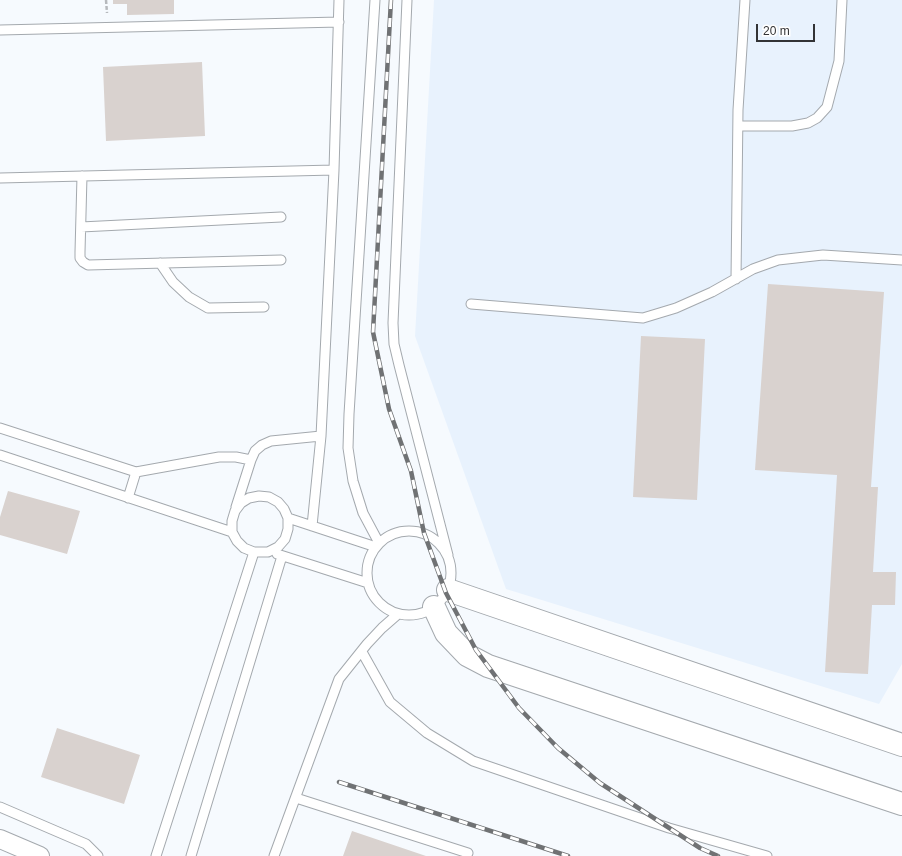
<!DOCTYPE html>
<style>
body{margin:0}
#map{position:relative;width:902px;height:856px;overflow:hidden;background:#f6fafe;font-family:Arial,sans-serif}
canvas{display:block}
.scale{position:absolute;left:756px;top:24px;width:59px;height:18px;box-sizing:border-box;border:2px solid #323335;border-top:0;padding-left:5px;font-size:12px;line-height:14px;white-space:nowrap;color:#323335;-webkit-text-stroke:3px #fff;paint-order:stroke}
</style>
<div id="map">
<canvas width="902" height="856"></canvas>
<div class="scale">20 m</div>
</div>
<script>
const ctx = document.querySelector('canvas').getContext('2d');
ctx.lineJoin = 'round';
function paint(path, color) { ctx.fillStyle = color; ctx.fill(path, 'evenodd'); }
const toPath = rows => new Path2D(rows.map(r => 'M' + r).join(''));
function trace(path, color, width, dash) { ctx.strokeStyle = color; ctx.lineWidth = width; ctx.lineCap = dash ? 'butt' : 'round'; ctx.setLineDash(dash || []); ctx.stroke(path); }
const built = toPath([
 [434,0,902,0,902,664,879,704,506,589,415,336]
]);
const building = toPath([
 [113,0,174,0,174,14,127,15,127,4,113,4],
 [202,62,205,136,106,141,103,67],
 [768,284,884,292,871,487,878,487,873,572,896,572,895,605,872,605,868,674,825,672,837,475,755,470],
 [641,336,705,339,697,500,633,497],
 [8,491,80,511,67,554,0,535,0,517],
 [57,728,140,755,124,804,41,777],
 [352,831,426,856,343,856]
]);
const path = toPath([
 [106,0,107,13]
]);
const lane = toPath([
 [375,0,349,414,348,448,353,481,363,513,379,543],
 [407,0,393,323,394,344,399,365,448,555],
 [0,30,339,22],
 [738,126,792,126,808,123,817,118,827,107,839,61,842,0],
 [82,176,80,252,80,258,83,262,88,265,281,260],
 [0,178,334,170],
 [81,227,281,217],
 [160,263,173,282,189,297,208,308,264,307],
 [736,279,738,110,745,0],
 [471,304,643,318,676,308,712,292,753,269,778,260,823,255,902,260],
 [0,428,136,472,219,457,236,457,251,460],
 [0,455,232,532],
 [128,498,136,472],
 [236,507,251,460,255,451,262,445,271,441,321,436],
 [288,518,288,529,285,539,278,547,268,552,254,552,244,548,237,541,232,532,232,521,235,511,241,503,249,498,259,496,269,497,278,502,284,509,288,518,376,547],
 [312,526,321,436,334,170,339,0],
 '367 573a42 42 0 1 1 84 0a42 42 0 1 1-84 0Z',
 [277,554,368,583],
 [362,652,390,702,427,733,473,761,669,828,767,856],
 [296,798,468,853],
 [0,807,86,844,98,856],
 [156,856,254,552],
 [191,856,282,556],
 [274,856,339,679,367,644,382,628,398,614]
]);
const street = toPath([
 [0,839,40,856]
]);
const secondary = toPath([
 [448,590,902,745],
 [434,607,446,633,467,655,488,666,902,804]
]);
const rail = toPath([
 [391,0,373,332,389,409,411,471,424,533,446,593,476,650,519,708,558,748,600,783,700,848,718,856],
 [339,782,568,856]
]);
paint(built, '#e8f2fd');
paint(building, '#d9d2cf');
trace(lane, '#a4a9ae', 11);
trace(street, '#a4a9ae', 20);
trace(secondary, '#a4a9ae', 24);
trace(path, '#b6b9bd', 2.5, [4, 2]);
trace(lane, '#fff', 9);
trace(street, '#fff', 18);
trace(secondary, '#fff', 22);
trace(rail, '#707274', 4.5);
trace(rail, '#fff', 3, [9]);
</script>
